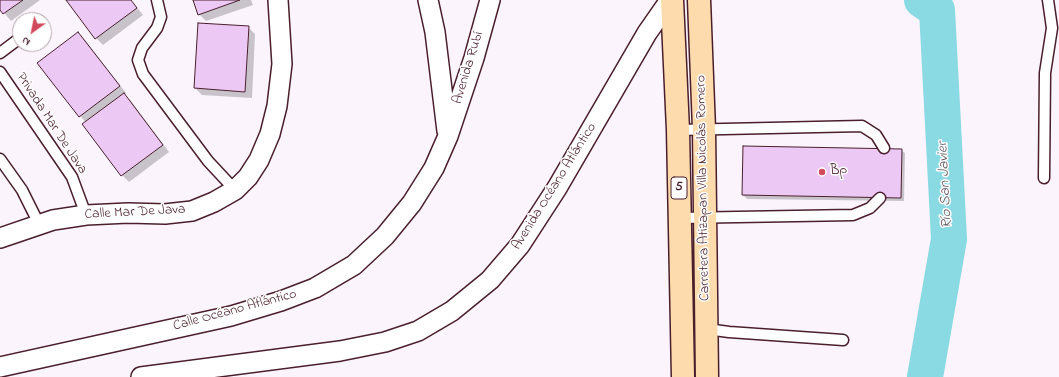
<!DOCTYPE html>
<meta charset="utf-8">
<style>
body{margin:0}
#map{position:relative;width:1059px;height:377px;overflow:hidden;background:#fbf4fd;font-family:"Indie Flower",sans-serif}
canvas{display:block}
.north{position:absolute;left:12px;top:12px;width:40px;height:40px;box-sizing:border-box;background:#fff;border:1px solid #b7a5aa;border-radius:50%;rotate:213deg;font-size:11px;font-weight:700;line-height:16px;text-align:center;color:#4a1f2b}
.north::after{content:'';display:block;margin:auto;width:14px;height:18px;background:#d1495b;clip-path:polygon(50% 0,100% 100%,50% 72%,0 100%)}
</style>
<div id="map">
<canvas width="1059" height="377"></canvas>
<div class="north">N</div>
</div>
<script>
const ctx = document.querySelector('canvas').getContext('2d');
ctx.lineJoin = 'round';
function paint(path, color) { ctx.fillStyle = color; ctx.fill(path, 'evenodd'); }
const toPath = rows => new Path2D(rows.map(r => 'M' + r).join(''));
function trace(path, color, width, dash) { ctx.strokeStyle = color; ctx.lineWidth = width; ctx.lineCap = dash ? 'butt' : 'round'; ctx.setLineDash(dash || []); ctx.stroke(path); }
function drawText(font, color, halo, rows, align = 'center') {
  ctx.font = font + ' "Indie Flower",sans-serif'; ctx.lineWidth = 3; ctx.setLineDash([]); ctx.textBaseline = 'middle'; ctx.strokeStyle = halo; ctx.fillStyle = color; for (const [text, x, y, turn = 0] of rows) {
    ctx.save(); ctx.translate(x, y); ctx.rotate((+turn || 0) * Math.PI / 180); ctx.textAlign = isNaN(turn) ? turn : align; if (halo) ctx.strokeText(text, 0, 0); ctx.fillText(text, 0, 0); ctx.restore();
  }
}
const shadow = toPath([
 [0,0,40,0,11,21,0,8],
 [67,0,131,0,143,15,103,45,96,38],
 [194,0,251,0,253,5,206,21,199,14],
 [248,27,255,34,252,98,202,95,195,88],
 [78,33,85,40,126,93,124,95,131,101,169,152,129,182,122,175,86,123,39,63],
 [744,147,901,150,905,153,904,201,747,199,743,195]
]);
const river = toPath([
 [922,0,937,10,949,239,925,377]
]);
const building = toPath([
 [0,0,23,0,3,14,0,10,0,0],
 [66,0,131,0,137,8,95,39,66,0],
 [193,0,240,0,198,15,193,0],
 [198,23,249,26,245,92,194,88,198,23],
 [78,32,120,86,79,117,37,63,78,32],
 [124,93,163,145,121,176,82,124,124,93],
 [743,146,902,149,901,198,742,195,743,146]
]);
const lane = toPath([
 [157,0,161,17,157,28,142,48,138,60,143,74,208,161,235,190],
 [0,53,20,38],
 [0,72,72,177,86,215],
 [678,130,862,126,876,135,884,148],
 [0,159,22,190,39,224],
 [1044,178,1045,73,1052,28,1048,0],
 [680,218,853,215,870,208,880,198],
 [707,329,729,332,843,340]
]);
const street = toPath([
 [428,0,435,32,447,131],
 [0,238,53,220,86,215,128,213,165,214,192,211,214,202,235,190,248,177,259,160,270,134,277,106,282,64,278,0],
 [0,367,231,316,281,301,315,288,354,265,385,236,412,203,434,168,448,136,474,58,490,0],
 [141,377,340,351,385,342,418,331,452,311,490,280,520,245,557,188,647,33,670,0]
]);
const primary = toPath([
 [672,0,678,130,683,377],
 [699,0,704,129,707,377]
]);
const markers = [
 [822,172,4,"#d1495b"]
];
const shields = [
 [679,188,16]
];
const shieldNames = [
 ["5",679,188]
];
const streetNames = [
 ["Avenida Rubí",469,68,-73],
 ["Privada Mar De Java",51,124,57],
 ["Avenida Océano Atlántico",555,187,-58],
 ["Carretera Atizapan Villa Nicolás Romero",704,188,-91],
 ["Calle Mar De Java",135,213,-3],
 ["Calle Océano Atlántico",235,311,-15]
];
const poiNames = [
 ["Bp",830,172]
];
const waterNames = [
 ["Río San Javier",946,185,-93]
];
paint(shadow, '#0003');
trace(river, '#89dae2', 36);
paint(building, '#ecc9f4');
trace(building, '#4a1f2b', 1);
trace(lane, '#4a1f2b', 13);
trace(street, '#4a1f2b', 22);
trace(primary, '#4a1f2b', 25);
trace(lane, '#fff', 10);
trace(street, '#fff', 19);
trace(primary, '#fedbac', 22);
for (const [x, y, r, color] of markers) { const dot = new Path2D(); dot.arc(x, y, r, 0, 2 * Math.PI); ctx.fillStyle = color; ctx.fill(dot); trace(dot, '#fff', 1.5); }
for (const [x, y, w] of shields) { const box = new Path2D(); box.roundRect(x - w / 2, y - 11, w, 22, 3); ctx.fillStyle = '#fff'; ctx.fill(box); trace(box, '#4a1f2b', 1); }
drawText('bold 13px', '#4a1f2b', null, shieldNames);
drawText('14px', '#4a1f2b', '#fff', streetNames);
drawText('14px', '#4a1f2b', '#fff', poiNames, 'left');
drawText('italic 15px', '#5d5762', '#fff', waterNames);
</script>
